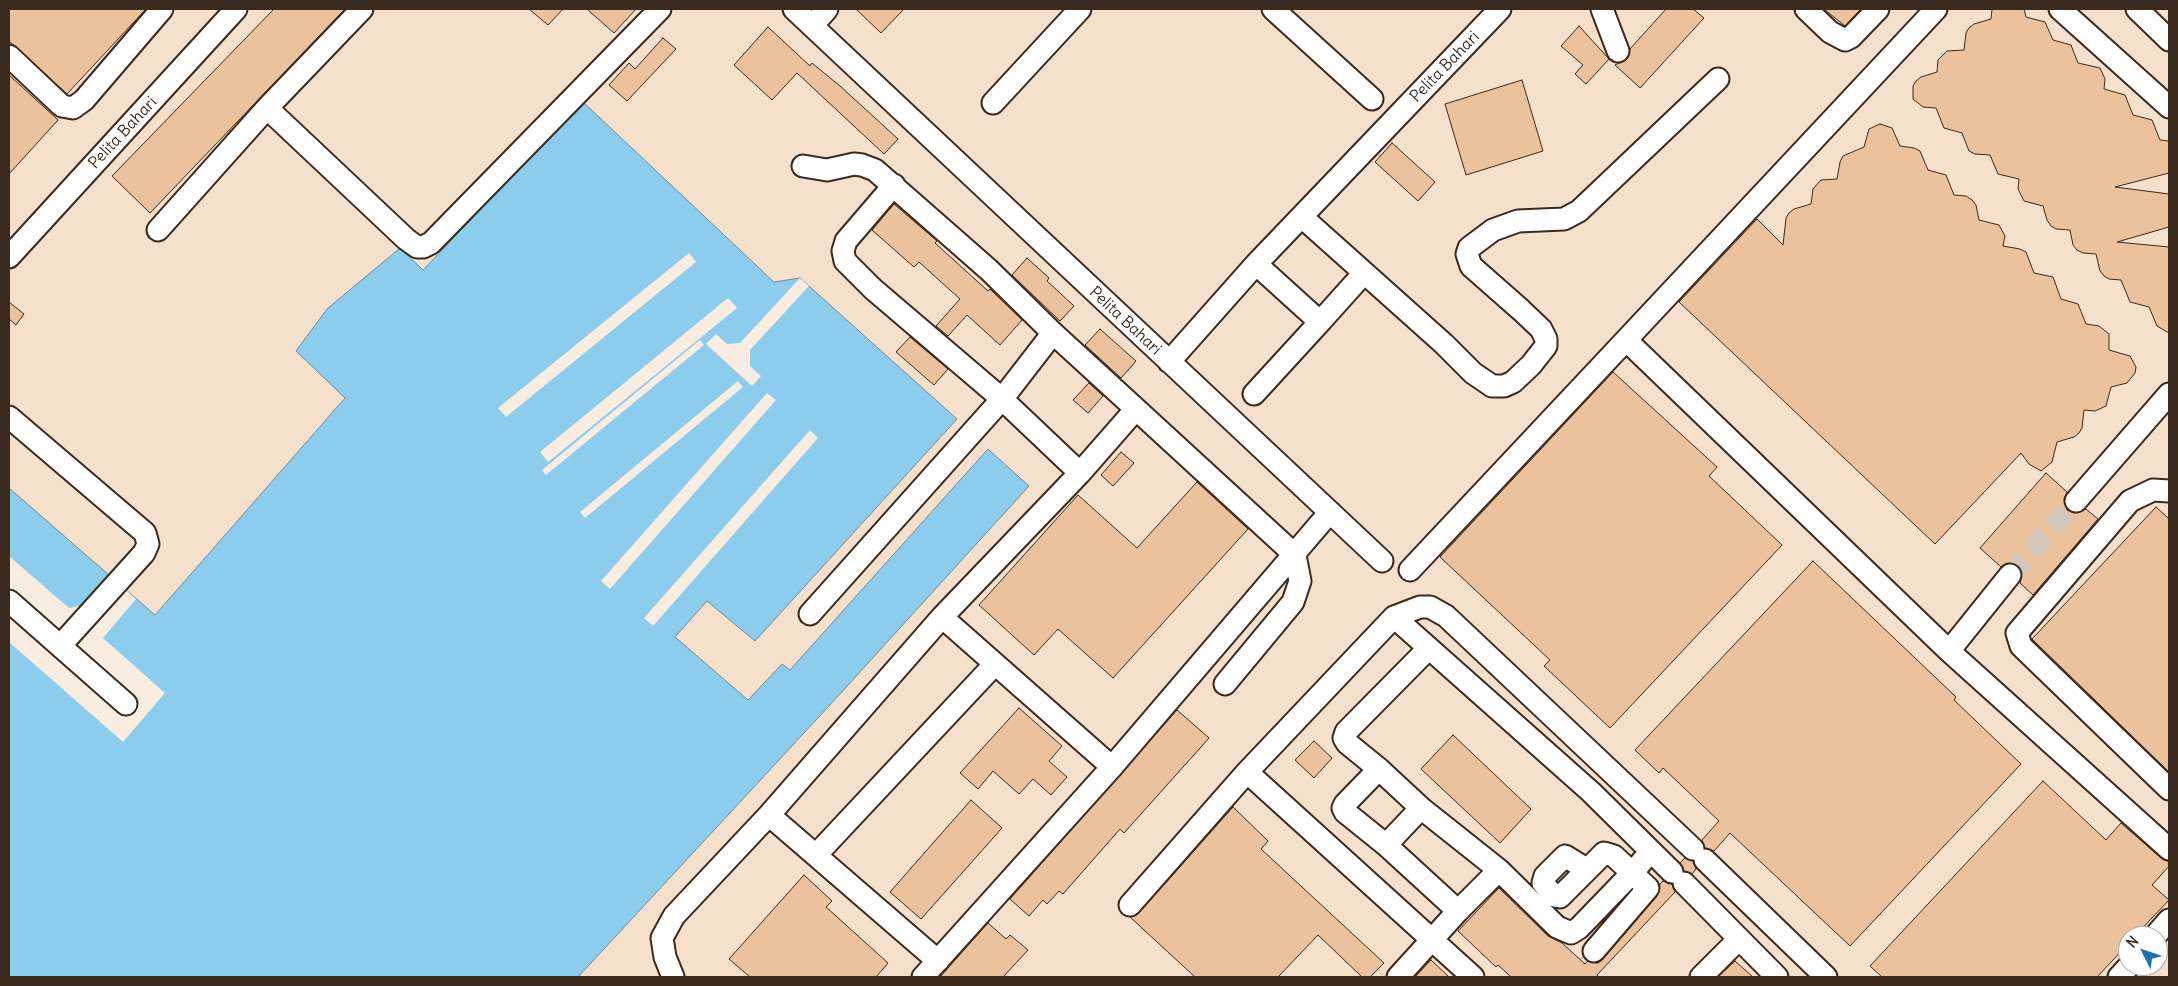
<!DOCTYPE html>
<style>
body{margin:0}
#map{position:relative;width:2178px;height:986px;overflow:hidden;background:#f9ede1;font-family:Delius,sans-serif}
canvas{display:block}
.frame{position:absolute;inset:0;border:10px solid #3b2a1e;pointer-events:none}
.north{position:absolute;left:2118px;top:926px;width:50px;height:50px;box-sizing:border-box;background:#fff;border:1px solid #b1aaa5;border-radius:50%;rotate:311deg;font-size:14px;font-weight:700;line-height:20px;text-align:center;color:#3b2a1e}
.north::after{content:'';display:block;margin:auto;width:18px;height:22px;background:#1f6fb2;clip-path:polygon(50% 0,100% 100%,50% 72%,0 100%)}
</style>
<div id="map">
<canvas width="2178" height="986"></canvas>
<div class="frame"></div>
<div class="north">N</div>
</div>
<script>
const ctx = document.querySelector('canvas').getContext('2d');
ctx.lineJoin = 'round';
function paint(path, color) { ctx.fillStyle = color; ctx.fill(path, 'evenodd'); }
const toPath = rows => new Path2D(rows.map(r => 'M' + r).join(''));
function trace(path, color, width, dash) { ctx.strokeStyle = color; ctx.lineWidth = width; ctx.lineCap = dash ? 'butt' : 'round'; ctx.setLineDash(dash || []); ctx.stroke(path); }
function drawText(font, color, halo, rows, align = 'center') {
  ctx.font = font + ' Delius,sans-serif'; ctx.lineWidth = 4; ctx.setLineDash([]); ctx.textBaseline = 'middle'; ctx.strokeStyle = halo; ctx.fillStyle = color; for (const [text, x, y, turn = 0] of rows) {
    ctx.save(); ctx.translate(x, y); ctx.rotate((+turn || 0) * Math.PI / 180); ctx.textAlign = isNaN(turn) ? turn : align; if (halo) ctx.strokeText(text, 0, 0); ctx.fillText(text, 0, 0); ctx.restore();
  }
}
const built = toPath([
 [9,9,2169,9,2169,977,578,977,829,706,748,700,674,637,707,601,755,641,957,419,800,278,775,282,583,102,423,270,400,249,327,309,296,352,345,397,155,615,9,642],
 [2128,936,2158,936,2158,966,2128,966]
]);
const water = toPath([
 [583,102,774,282,800,278,957,419,755,641,707,601,675,637,748,700,782,664,790,670,988,449,1029,486,829,706,578,977,9,977,9,488,155,615,345,398,296,351,327,309,400,248,423,270,583,102]
]);
const pier = toPath([
 [689,253,696,262,506,417,498,408],
 [800,278,809,286,750,350,750,366,761,376,752,386,706,344,716,334,727,344,740,343],
 [728,298,737,308,548,462,540,452],
 [700,340,704,345,546,475,542,470],
 [738,381,743,387,585,518,580,512],
 [767,393,776,400,610,589,601,581],
 [810,430,818,438,653,626,644,618],
 [9,556,69,608,95,603,115,580,136,599,103,638,165,693,123,742,9,642]
]);
const building = toPath([
 [9,9,146,9,67,94,9,41,9,9],
 [274,9,345,9,150,213,112,176,274,9],
 [529,9,563,9,548,25,529,9],
 [587,9,636,9,614,33,587,9],
 [856,9,904,9,881,33,856,9],
 [1666,9,1693,9,1704,18,1640,88,1615,65,1627,59,1630,49,1666,9],
 [1824,9,1861,9,1845,26,1824,9],
 [1992,9,2024,9,2026,17,2045,22,2053,40,2071,45,2078,63,2100,68,2105,79,2104,89,2125,95,2133,115,2152,120,2160,140,2169,141,2169,173,2115,187,2169,194,2169,227,2117,242,2169,247,2169,333,2157,326,2149,307,2130,302,2121,280,2109,279,2104,276,2100,271,2096,254,2083,253,2077,250,2073,245,2070,230,2056,229,2051,226,2047,220,2043,206,2024,201,2018,189,2019,179,1998,174,1990,155,1975,154,1969,151,1962,133,1944,128,1936,108,1923,107,1913,99,1913,86,1916,81,1921,77,1937,72,1938,60,1947,51,1964,50,1966,33,1969,28,1974,24,1991,19,1992,9],
 [1579,26,1609,59,1586,84,1575,74,1583,65,1561,46,1579,26],
 [768,27,810,66,812,63,840,86,898,139,884,154,797,73,772,100,734,65,768,27],
 [663,38,676,49,627,101,609,85,629,63,635,69,663,38],
 [9,75,58,120,9,174,9,75],
 [1522,80,1543,151,1466,175,1445,104,1522,80],
 [1880,124,1892,128,1900,146,1914,148,1920,151,1928,170,1946,175,1954,195,1966,196,1972,200,1976,205,1979,220,1999,225,2005,236,2003,246,2020,249,2026,252,2034,273,2053,277,2061,299,2078,304,2086,324,2099,326,2109,334,2109,350,2130,356,2136,367,2135,373,2127,383,2111,387,2106,406,2095,411,2084,410,2082,428,2079,433,2074,437,2057,442,2052,462,2041,471,2029,464,2021,453,1935,544,1679,302,1757,219,1783,245,1786,218,1789,213,1794,209,1811,204,1813,189,1821,180,1837,179,1840,162,1843,156,1864,147,1869,129,1880,124],
 [1392,143,1435,182,1418,201,1375,162,1392,143],
 [894,204,937,241,935,243,988,291,990,289,1022,320,1000,345,967,315,948,336,936,326,960,299,919,262,914,267,872,230,894,204],
 [1027,258,1049,278,1047,281,1074,306,1060,321,1012,275,1027,258],
 [9,302,24,314,16,325,9,319,9,302],
 [1100,329,1136,361,1121,378,1085,345,1100,329],
 [910,337,948,369,934,385,896,352,910,337],
 [1613,372,1717,467,1709,476,1782,545,1610,728,1544,666,1550,660,1440,557,1613,372],
 [1089,383,1103,396,1088,413,1073,400,1089,383],
 [1121,452,1134,463,1113,486,1101,475,1121,452],
 [2046,473,2067,492,2064,499,2067,510,2074,513,2086,509,2098,519,2033,595,2020,583,2022,576,2018,566,2011,563,2001,567,1980,548,2046,473],
 [1197,482,1248,529,1113,678,1058,629,1034,655,979,605,1078,495,1137,548,1197,482],
 [2156,507,2169,519,2169,772,2032,639,2156,507],
 [1813,561,1956,697,1954,700,2021,764,1850,946,1730,833,1714,851,1705,848,1702,840,1719,821,1663,768,1659,773,1635,750,1813,561],
 [1019,708,1062,746,1049,761,1067,777,1051,795,1033,779,1019,794,993,771,978,789,960,773,1019,708],
 [1177,710,1209,738,1124,833,1120,829,1063,894,1059,891,1047,904,1043,900,1029,916,1010,899,1177,710],
 [1453,735,1531,809,1500,843,1421,769,1453,735],
 [1314,741,1332,758,1314,778,1295,760,1314,741],
 [2043,781,2106,840,2121,823,2161,858,2169,862,2169,866,2152,885,2169,900,2135,936,2128,936,2128,944,2097,977,1882,977,1870,966,2043,781],
 [971,800,1002,828,921,919,890,892,971,800],
 [1233,807,1268,841,1261,849,1384,963,1370,977,1362,977,1318,935,1278,977,1195,977,1130,917,1139,913,1233,807],
 [1685,858,1693,861,1696,869,1692,874,1684,871,1680,863,1685,858],
 [804,875,832,901,826,907,888,963,876,977,750,977,729,959,804,875],
 [1663,881,1672,884,1675,892,1597,975,1598,977,1511,977,1498,965,1496,967,1458,931,1499,888,1548,936,1562,943,1585,964,1588,961,1598,963,1603,959,1657,896,1660,884,1663,881],
 [988,923,1006,939,1010,935,1028,950,1003,977,940,977,988,923],
 [1431,960,1449,977,1415,977,1431,960],
 [1735,961,1753,977,1718,977,1735,961]
]);
const minorTunnel = toPath([
 [2010,575,2076,501]
]);
const minor = toPath([
 [794,9,1382,561],
 [1273,9,1372,99],
 [1602,9,1618,51],
 [1806,9,1830,32,1845,40,1851,37,1878,9],
 [1936,9,1626,340,1949,651,2169,849],
 [2060,9,2169,107],
 [2137,9,2169,40],
 [812,26,827,9],
 [9,56,62,106,73,108,84,100,162,9],
 [993,103,1080,9],
 [267,108,406,239,417,247,423,247,431,243,660,9],
 [803,166,827,170,854,164,862,165,875,170,989,270,1053,333,1136,409],
 [894,185,846,241,843,251,845,261,873,289,1002,399,1080,473],
 [1302,217,1444,344,1473,373,1492,386,1504,386,1513,382,1531,365,1546,346,1546,339,1541,329,1521,310,1471,266,1467,254,1469,248,1493,230,1518,221,1564,219,1579,211,1718,79],
 [158,230,267,108,362,9],
 [9,257,236,9],
 [1256,264,1320,322,1364,273],
 [1169,362,1256,264,1500,9],
 [1254,394,1320,322],
 [9,417,145,533,148,544,144,553,60,646],
 [2169,491,2153,490,2130,501,2017,633,2021,646,2169,789],
 [2076,501,2169,394],
 [1410,570,1626,340],
 [9,601,126,704],
 [810,614,1002,399,1053,333],
 [942,617,1112,767],
 [1394,617,1591,792,1672,872],
 [1949,651,2010,575],
 [1379,769,1347,743,1344,738,1346,732,1427,650],
 [1386,845,1345,812,1343,808,1345,804,1379,769,1421,808],
 [816,855,995,664],
 [1705,860,1826,977],
 [1586,869,1565,856,1545,876,1543,883,1554,896,1560,897,1604,853,1614,856,1648,888,1594,951],
 [1684,883,1777,977],
 [1130,905,1247,772],
 [1458,911,1386,845,1421,808,1499,870],
 [2155,936,2169,920],
 [938,961,769,815,942,617,1080,473,1136,409,1295,555,1300,581,1293,602,1225,684],
 [673,977,665,957,662,938,674,916,769,815],
 [923,977,1112,767,1330,512],
 [1398,977,1458,911,1499,870,1557,927,1571,933,1579,928,1633,872,1651,851],
 [1473,977,1247,772,1394,617,1420,607,1430,607,1446,616,1693,849],
 [1701,977,1739,939],
 [2119,977,2129,966]
]);
const streetNames = [
 ["Pelita Bahari",1445,67,-46],
 ["Pelita Bahari",123,133,-47],
 ["Pelita Bahari",1125,321,43]
];
paint(built, '#f5e0cc');
paint(water, '#8ccded');
trace(water, '#6c8c9a', 1);
paint(pier, '#f9ede1');
paint(building, '#ebc29b');
trace(building, '#3b2a1e', 1);
trace(minorTunnel, '#d3c6ba', 21, [21, 11]);
trace(minor, '#3b2a1e', 25);
trace(minor, '#fff', 21);
drawText('16px', '#3b2a1e', '#fff', streetNames);
</script>
